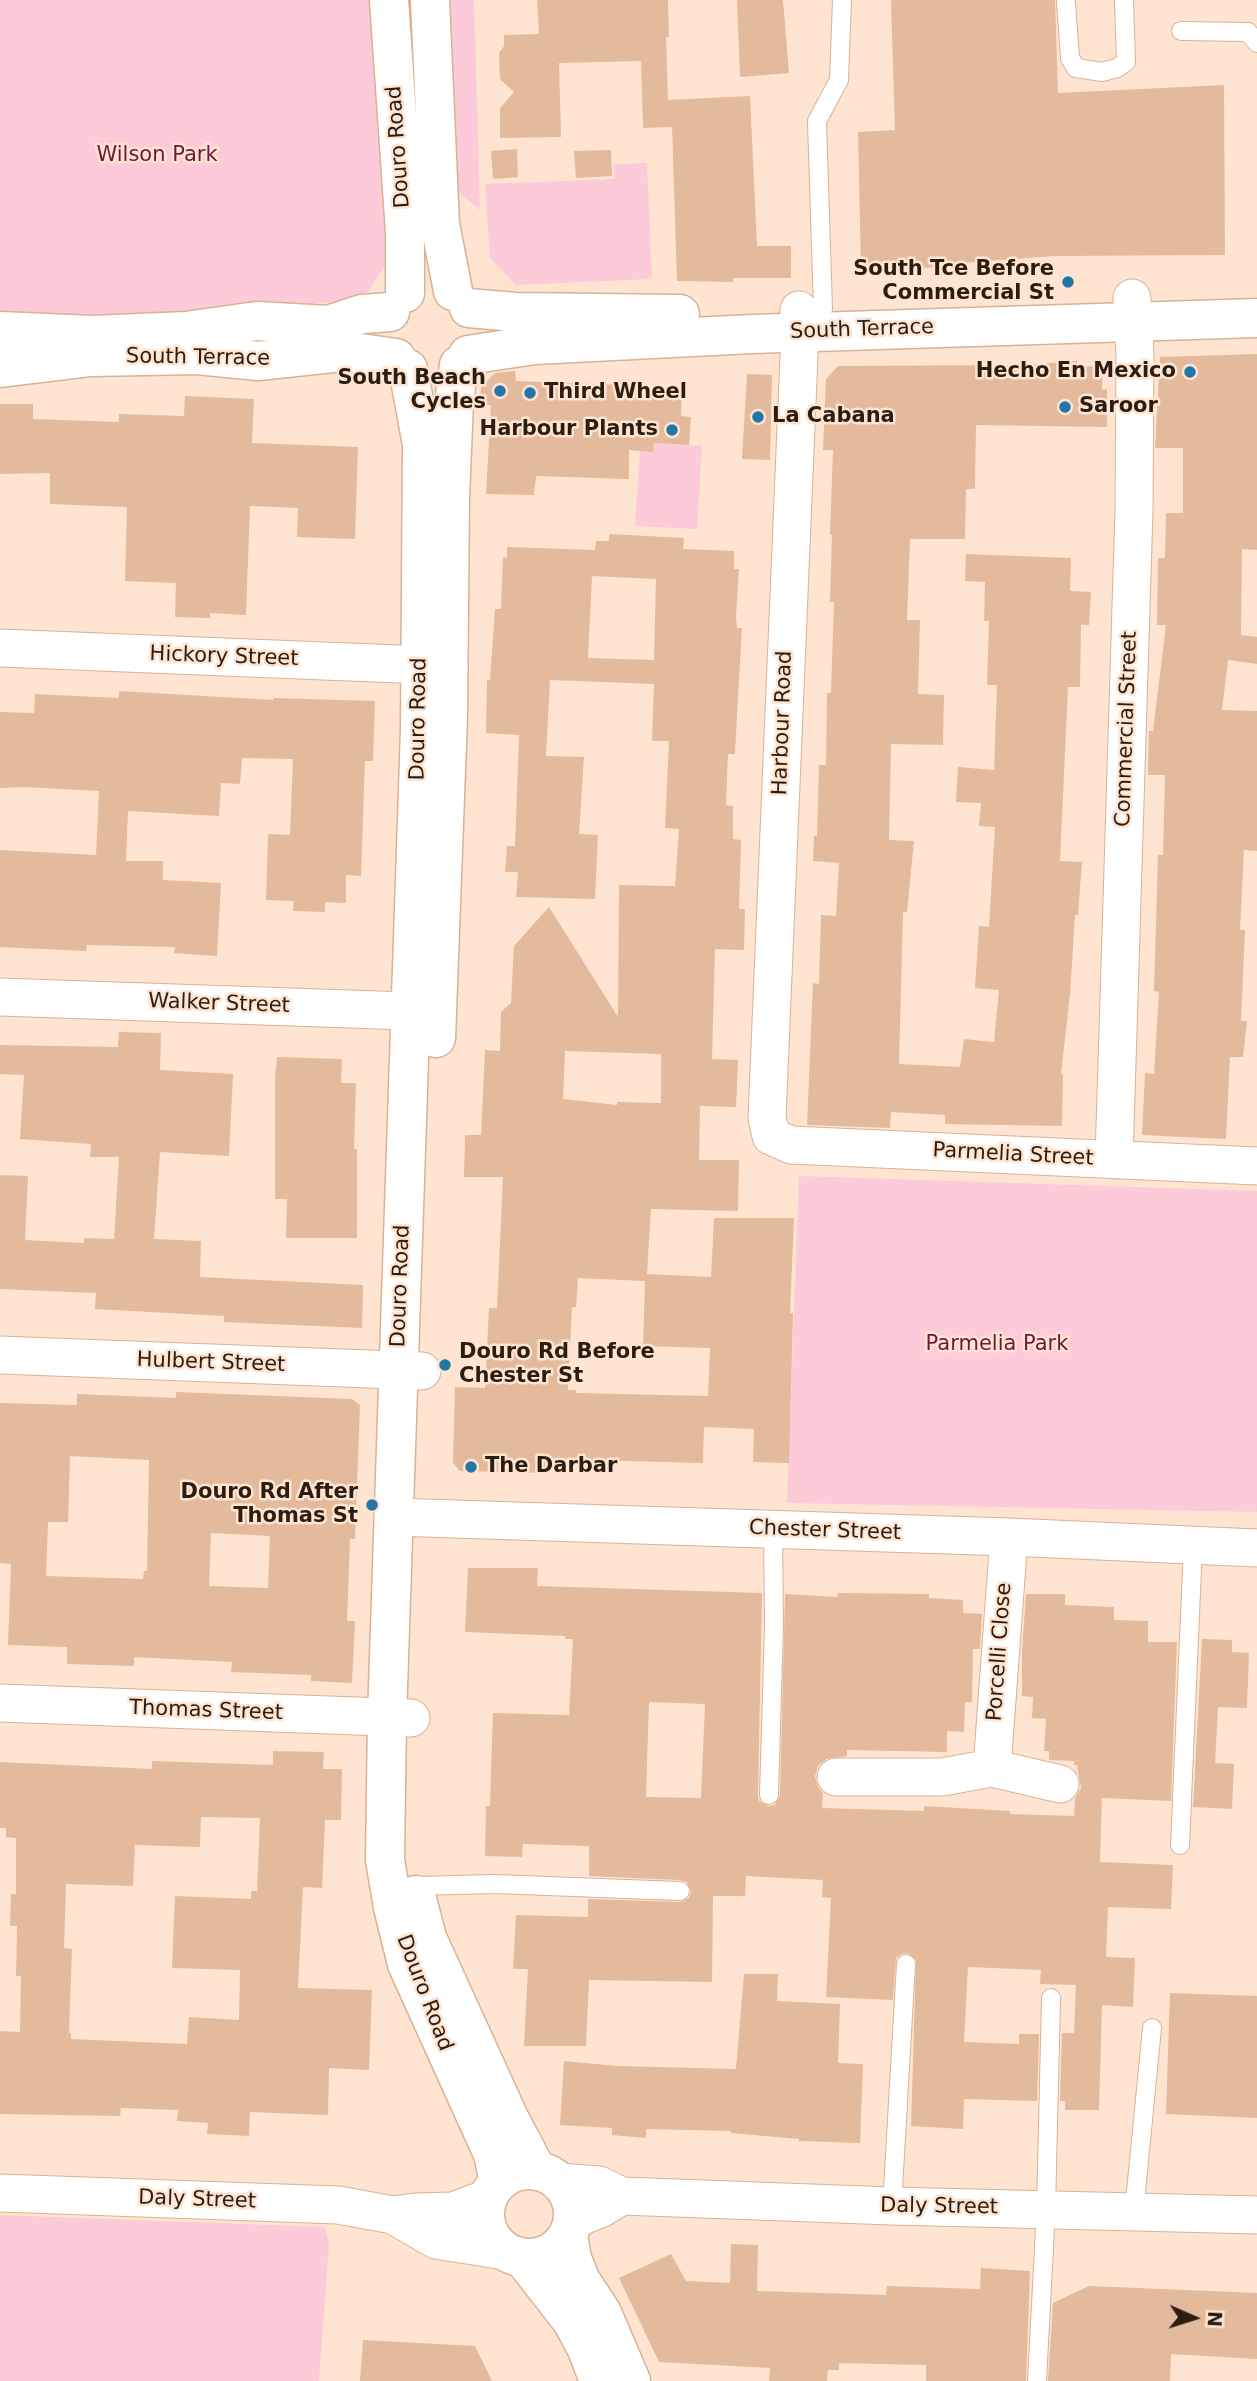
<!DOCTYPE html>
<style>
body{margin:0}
#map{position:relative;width:1257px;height:2381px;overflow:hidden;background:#fee4d1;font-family:"DejaVu Sans",sans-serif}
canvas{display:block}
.north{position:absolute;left:1159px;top:2283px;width:70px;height:70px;-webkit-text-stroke:5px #fee4d1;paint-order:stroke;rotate:93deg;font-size:19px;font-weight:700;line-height:28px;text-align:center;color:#2c1d11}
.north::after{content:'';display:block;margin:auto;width:24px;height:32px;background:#2c1d11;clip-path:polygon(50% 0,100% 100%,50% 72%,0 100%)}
</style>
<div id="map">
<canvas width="1257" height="2381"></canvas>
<div class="north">N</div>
</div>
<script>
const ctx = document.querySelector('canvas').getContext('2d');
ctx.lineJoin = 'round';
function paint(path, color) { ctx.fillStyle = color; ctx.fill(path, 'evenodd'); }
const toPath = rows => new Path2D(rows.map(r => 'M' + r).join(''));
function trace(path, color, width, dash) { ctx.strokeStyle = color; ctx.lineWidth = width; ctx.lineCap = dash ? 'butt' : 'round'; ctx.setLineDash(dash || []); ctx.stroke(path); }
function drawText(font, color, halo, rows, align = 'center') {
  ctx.font = font + ' "DejaVu Sans",sans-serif'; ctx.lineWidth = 5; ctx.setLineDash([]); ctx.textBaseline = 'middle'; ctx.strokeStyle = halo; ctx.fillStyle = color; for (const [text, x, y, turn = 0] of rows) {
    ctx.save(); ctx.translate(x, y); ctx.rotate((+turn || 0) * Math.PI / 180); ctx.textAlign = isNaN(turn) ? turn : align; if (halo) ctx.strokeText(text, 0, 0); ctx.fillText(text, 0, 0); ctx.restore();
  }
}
const green = toPath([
 [0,0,379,0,388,261,368,292,353,300,266,308,0,320],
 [445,0,474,0,480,210,458,192,452,182],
 [647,163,652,279,516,285,490,258,485,184,615,179,614,164],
 [654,443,702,446,697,529,635,526,640,451],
 [799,1176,1257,1191,1257,1512,787,1503],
 [0,2215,325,2227,329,2244,319,2381,0,2381]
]);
const building = toPath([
 [537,0,668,0,669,37,666,37,668,100,750,96,757,246,791,246,791,278,733,278,733,282,677,281,672,127,643,128,641,61,559,63,561,137,500,138,500,108,514,92,500,79,499,53,504,46,504,35,539,34],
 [737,0,783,0,789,73,740,77],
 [891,0,1055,0,1058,93,1224,85,1225,255,1054,256,949,264,948,267,861,270,858,132,895,130],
 [517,149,518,177,493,179,491,151],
 [611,150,612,176,576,178,574,151],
 [1257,354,1257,550,1242,549,1241,635,1257,637,1257,664,1228,660,1222,710,1257,711,1257,851,1244,850,1240,930,1245,930,1241,1021,1247,1021,1243,1057,1230,1057,1226,1139,1142,1135,1145,1073,1154,1074,1159,992,1154,991,1158,855,1163,855,1165,775,1148,775,1149,731,1153,731,1166,625,1157,625,1158,558,1165,558,1166,513,1183,513,1183,448,1155,448,1160,357],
 [1077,361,1076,368,1103,365,1102,390,1107,389,1107,427,976,425,975,489,966,489,965,539,910,539,907,620,920,620,918,694,944,695,943,745,891,744,889,840,914,841,907,912,903,912,899,1064,960,1067,964,1039,994,1042,999,990,975,988,979,926,989,927,995,827,979,826,981,803,956,802,958,767,994,770,997,685,987,685,989,621,984,621,985,582,965,581,966,554,1071,558,1070,591,1091,592,1089,625,1081,625,1080,687,1068,687,1060,861,1082,862,1078,915,1075,915,1070,994,1061,1074,1063,1074,1062,1126,945,1124,945,1115,891,1112,890,1128,807,1125,813,983,819,984,821,915,836,916,839,863,813,861,814,836,817,836,819,765,826,765,827,693,831,693,834,602,830,602,832,535,830,535,833,450,823,450,826,379,838,366,1023,365],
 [515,371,516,381,623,385,622,391,682,392,681,416,691,417,689,445,654,443,653,452,629,450,629,479,536,476,534,495,486,494,491,405,480,405,481,387,495,373],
 [747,374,772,375,770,460,742,459],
 [185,396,254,399,252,443,358,447,355,539,297,537,298,508,250,506,246,615,210,613,210,618,175,617,176,583,125,581,127,507,50,504,50,473,0,474,0,404,33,404,33,419,119,422,119,414,184,416],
 [609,534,684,538,683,549,734,551,734,569,739,569,736,616,737,628,742,628,738,696,735,754,728,754,726,805,733,806,733,839,741,840,739,909,745,909,744,950,715,949,712,1059,738,1060,736,1107,700,1106,699,1160,739,1160,738,1211,651,1209,647,1274,711,1277,714,1218,794,1218,790,1313,793,1313,789,1463,753,1462,754,1429,704,1427,703,1463,550,1459,549,1473,460,1471,453,1463,455,1387,485,1388,489,1308,497,1308,503,1177,464,1177,465,1135,481,1135,485,1050,500,1051,501,1012,511,1003,514,946,549,907,618,1017,619,885,675,886,679,829,665,828,669,741,652,741,654,684,550,680,546,756,584,757,579,834,598,835,595,899,516,897,518,872,505,872,507,846,515,846,519,735,486,733,487,680,490,680,495,609,501,609,503,557,507,558,507,547,595,550,596,541,609,541],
 [592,576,656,579,654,660,588,658],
 [565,1051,661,1054,661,1103,617,1102,617,1105,563,1099],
 [578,1278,645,1281,643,1346,710,1348,708,1396,576,1393,576,1390,568,1390,572,1307,576,1307],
 [119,691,273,700,273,698,375,701,373,761,365,761,361,876,346,875,346,903,325,902,325,912,293,911,294,901,266,900,268,834,290,835,293,759,242,758,240,784,221,783,219,816,128,811,126,861,163,861,163,880,221,883,217,956,174,953,175,947,87,945,86,951,0,947,0,850,96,855,99,791,25,787,0,788,0,712,34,713,35,694,119,698],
 [119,1032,161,1033,160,1070,233,1074,229,1156,160,1152,154,1239,201,1241,200,1277,363,1285,362,1328,224,1322,224,1316,95,1309,96,1293,0,1289,0,1175,28,1176,25,1240,84,1243,84,1238,114,1239,119,1157,90,1157,91,1144,20,1139,24,1075,0,1074,0,1045,118,1047],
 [277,1057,342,1059,341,1083,356,1083,354,1149,357,1149,357,1238,286,1238,287,1199,275,1199,275,1077],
 [176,1392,352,1399,360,1405,355,1539,350,1539,347,1621,355,1621,352,1683,311,1681,311,1675,231,1672,232,1662,134,1657,134,1666,67,1664,67,1647,8,1645,11,1564,0,1563,0,1403,77,1405,77,1394,176,1398],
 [70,1456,149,1460,147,1571,144,1571,143,1579,46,1576,48,1522,68,1522],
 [211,1533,270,1536,268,1588,209,1586],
 [468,1568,538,1568,537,1586,762,1593,758,1795,759,1801,768,1806,775,1805,780,1795,785,1594,837,1597,838,1593,929,1594,929,1598,963,1600,963,1613,982,1614,980,1649,973,1649,972,1702,965,1702,964,1732,947,1731,947,1752,847,1750,847,1756,826,1759,818,1766,815,1776,818,1787,823,1793,822,1808,924,1811,924,1806,1010,1811,1010,1814,1074,1816,1075,1798,1081,1788,1077,1765,1074,1765,1074,1761,1049,1760,1049,1751,1044,1751,1046,1719,1032,1718,1033,1697,1022,1696,1022,1650,1026,1594,1065,1594,1065,1605,1114,1607,1114,1620,1148,1621,1148,1642,1177,1642,1171,1801,1102,1798,1100,1862,1173,1865,1171,1909,1108,1907,1106,1957,1135,1958,1133,2007,1102,2005,1099,2110,1065,2110,1065,2101,1060,2101,1062,2033,1074,2033,1076,1985,1040,1984,1041,1970,968,1967,964,2042,1019,2044,1019,2034,1039,2034,1037,2101,964,2099,963,2129,911,2126,916,1960,907,1953,902,1954,896,1958,893,2000,826,1997,831,1898,822,1897,823,1880,746,1876,745,1896,713,1896,712,1982,589,1980,586,2046,524,2046,528,1969,513,1969,516,1915,588,1917,588,1899,680,1902,689,1898,691,1891,687,1882,680,1880,589,1876,589,1846,523,1844,522,1857,485,1856,486,1806,490,1806,493,1713,569,1715,573,1639,565,1639,565,1636,465,1632],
 [649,1702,705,1704,701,1798,646,1797],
 [1202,1639,1232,1640,1232,1652,1249,1653,1247,1708,1218,1707,1215,1763,1234,1764,1232,1809,1193,1807],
 [273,1751,324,1752,323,1769,342,1769,341,1820,325,1820,322,1888,303,1887,298,1988,372,1990,369,2070,329,2068,328,2115,250,2112,249,2136,207,2134,208,2123,177,2121,178,2110,121,2108,120,2116,0,2114,0,2031,20,2032,21,1976,16,1976,17,1926,10,1926,11,1894,16,1894,16,1838,6,1837,6,1828,0,1828,0,1762,152,1769,152,1761,273,1765],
 [201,1817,260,1818,257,1891,251,1891,251,1899,175,1896,172,1968,240,1970,239,2020,189,2017,187,2044,71,2039,71,2033,69,2033,72,1949,64,1948,66,1884,133,1886,135,1845,200,1847],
 [744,1974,778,1974,777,2001,840,2004,838,2063,863,2064,860,2143,799,2141,799,2139,731,2133,731,2131,646,2129,646,2138,612,2135,612,2128,560,2125,564,2061,617,2066,736,2069],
 [1170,1993,1257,1996,1257,2118,1166,2114],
 [731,2244,758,2245,757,2291,886,2295,887,2286,980,2289,981,2268,1030,2271,1026,2381,926,2381,926,2365,839,2363,839,2370,828,2370,827,2381,769,2381,770,2368,659,2362,619,2278,671,2254,686,2281,730,2283],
 [1089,2286,1257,2293,1257,2359,1171,2354,1170,2381,1048,2381,1053,2303],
 [363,2340,475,2346,492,2381,360,2381]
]);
const service = toPath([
 [1066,3,1070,58,1076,68,1102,72,1117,68,1126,62,1124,0],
 [1181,31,1248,32,1257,43],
 [823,309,817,121,839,80,842,0],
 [769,1795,774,1625,773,1530],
 [1180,1845,1193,1546],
 [415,1886,495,1884,680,1891],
 [892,2206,906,1964],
 [1134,2212,1152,2028],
 [1037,2381,1046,2210,1051,1998]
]);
const minor = toPath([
 [799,310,800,332,767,1118,771,1136,791,1145,1257,1166],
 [0,648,449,666],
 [0,997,437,1012],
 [1114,1160,1134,510,1135,354,1132,298],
 [0,1355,422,1371],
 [393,1517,1009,1537,1257,1548],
 [0,1703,411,1718],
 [992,1768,1009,1537],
 [836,1777,942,1777,992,1768,1060,1784],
 [558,2182,599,2185,622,2196,892,2206,1257,2215],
 [0,2193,338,2205,393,2215,436,2240,505,2251],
 [393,2215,415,2212,453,2211,488,2198],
 [573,2220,602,2208,622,2196]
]);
const tertiary = toPath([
 [389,0,405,232,405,293],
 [430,0,440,224,453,291],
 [469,308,515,312,680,314],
 [0,331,92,335,186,331,257,321,328,325,362,314,390,312],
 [468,355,534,345,752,334,1257,318],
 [0,368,91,357,197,355,258,361,332,353,361,353,396,358],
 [408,369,422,444,420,729,387,1717,385,1860,393,1907,407,1964,493,2154,499,2182],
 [436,1038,448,716,450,497,454,402,459,365],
 [416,1895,427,1938,509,2118,537,2171],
 '485 2214a44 44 0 1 1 88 0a44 44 0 1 1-88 0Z',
 [568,2235,572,2259,581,2281,602,2313,631,2381],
 [522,2257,572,2321,587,2349,599,2381]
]);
const markers = [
 [1068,282,7,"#2277a7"],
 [1190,372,7,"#2277a7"],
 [500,391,7,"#2277a7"],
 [530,393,7,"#2277a7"],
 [1065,407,7,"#2277a7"],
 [758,417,7,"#2277a7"],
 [672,430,7,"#2277a7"],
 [445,1365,7,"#2277a7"],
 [471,1467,7,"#2277a7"],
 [372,1505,7,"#2277a7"]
];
const streetNames = [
 ["Douro Road",399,147,-94],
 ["South Terrace",862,330,-2],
 ["South Terrace",198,358,1],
 ["Hickory Street",224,657,2],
 ["Douro Road",419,719,-89],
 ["Harbour Road",783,723,-88],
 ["Commercial Street",1127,729,-88],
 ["Walker Street",219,1004,2],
 ["Parmelia Street",1013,1155,3],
 ["Douro Road",401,1286,-88],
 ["Hulbert Street",211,1363,2],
 ["Chester Street",825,1531,2],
 ["Porcelli Close",1000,1652,-86],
 ["Thomas Street",206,1711,2],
 ["Douro Road",424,1993,69],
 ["Daly Street",197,2200,2],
 ["Daly Street",939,2207,1]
];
const parkNames = [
 ["Wilson Park",157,156],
 ["Parmelia Park",997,1345]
];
const poiNames = [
 ["South Tce Before",1054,270],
 ["Commercial St",1054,294],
 ["Hecho En Mexico",1176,372],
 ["South Beach",486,379],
 ["Cycles",486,403],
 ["Third Wheel",544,393,"left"],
 ["Saroor",1079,407,"left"],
 ["La Cabana",772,417,"left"],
 ["Harbour Plants",658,430],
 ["Douro Rd Before",459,1353,"left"],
 ["Chester St",459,1377,"left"],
 ["The Darbar",485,1467,"left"],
 ["Douro Rd After",358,1493],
 ["Thomas St",358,1517]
];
paint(green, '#fdcad9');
paint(building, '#e3ba9b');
trace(service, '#dab293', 20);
trace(minor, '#dab293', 39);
trace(tertiary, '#dab293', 41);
trace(service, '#fff', 18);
trace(minor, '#fff', 37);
trace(tertiary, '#fff', 38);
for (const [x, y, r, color] of markers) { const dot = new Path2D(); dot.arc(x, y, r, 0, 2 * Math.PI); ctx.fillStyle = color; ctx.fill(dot); trace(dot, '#fee4d1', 2.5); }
drawText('21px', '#2c1d11', '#fee4d1', streetNames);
drawText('21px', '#70163e', '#fee4d1', parkNames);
drawText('bold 21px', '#2c1d11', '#fee4d1', poiNames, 'right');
</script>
